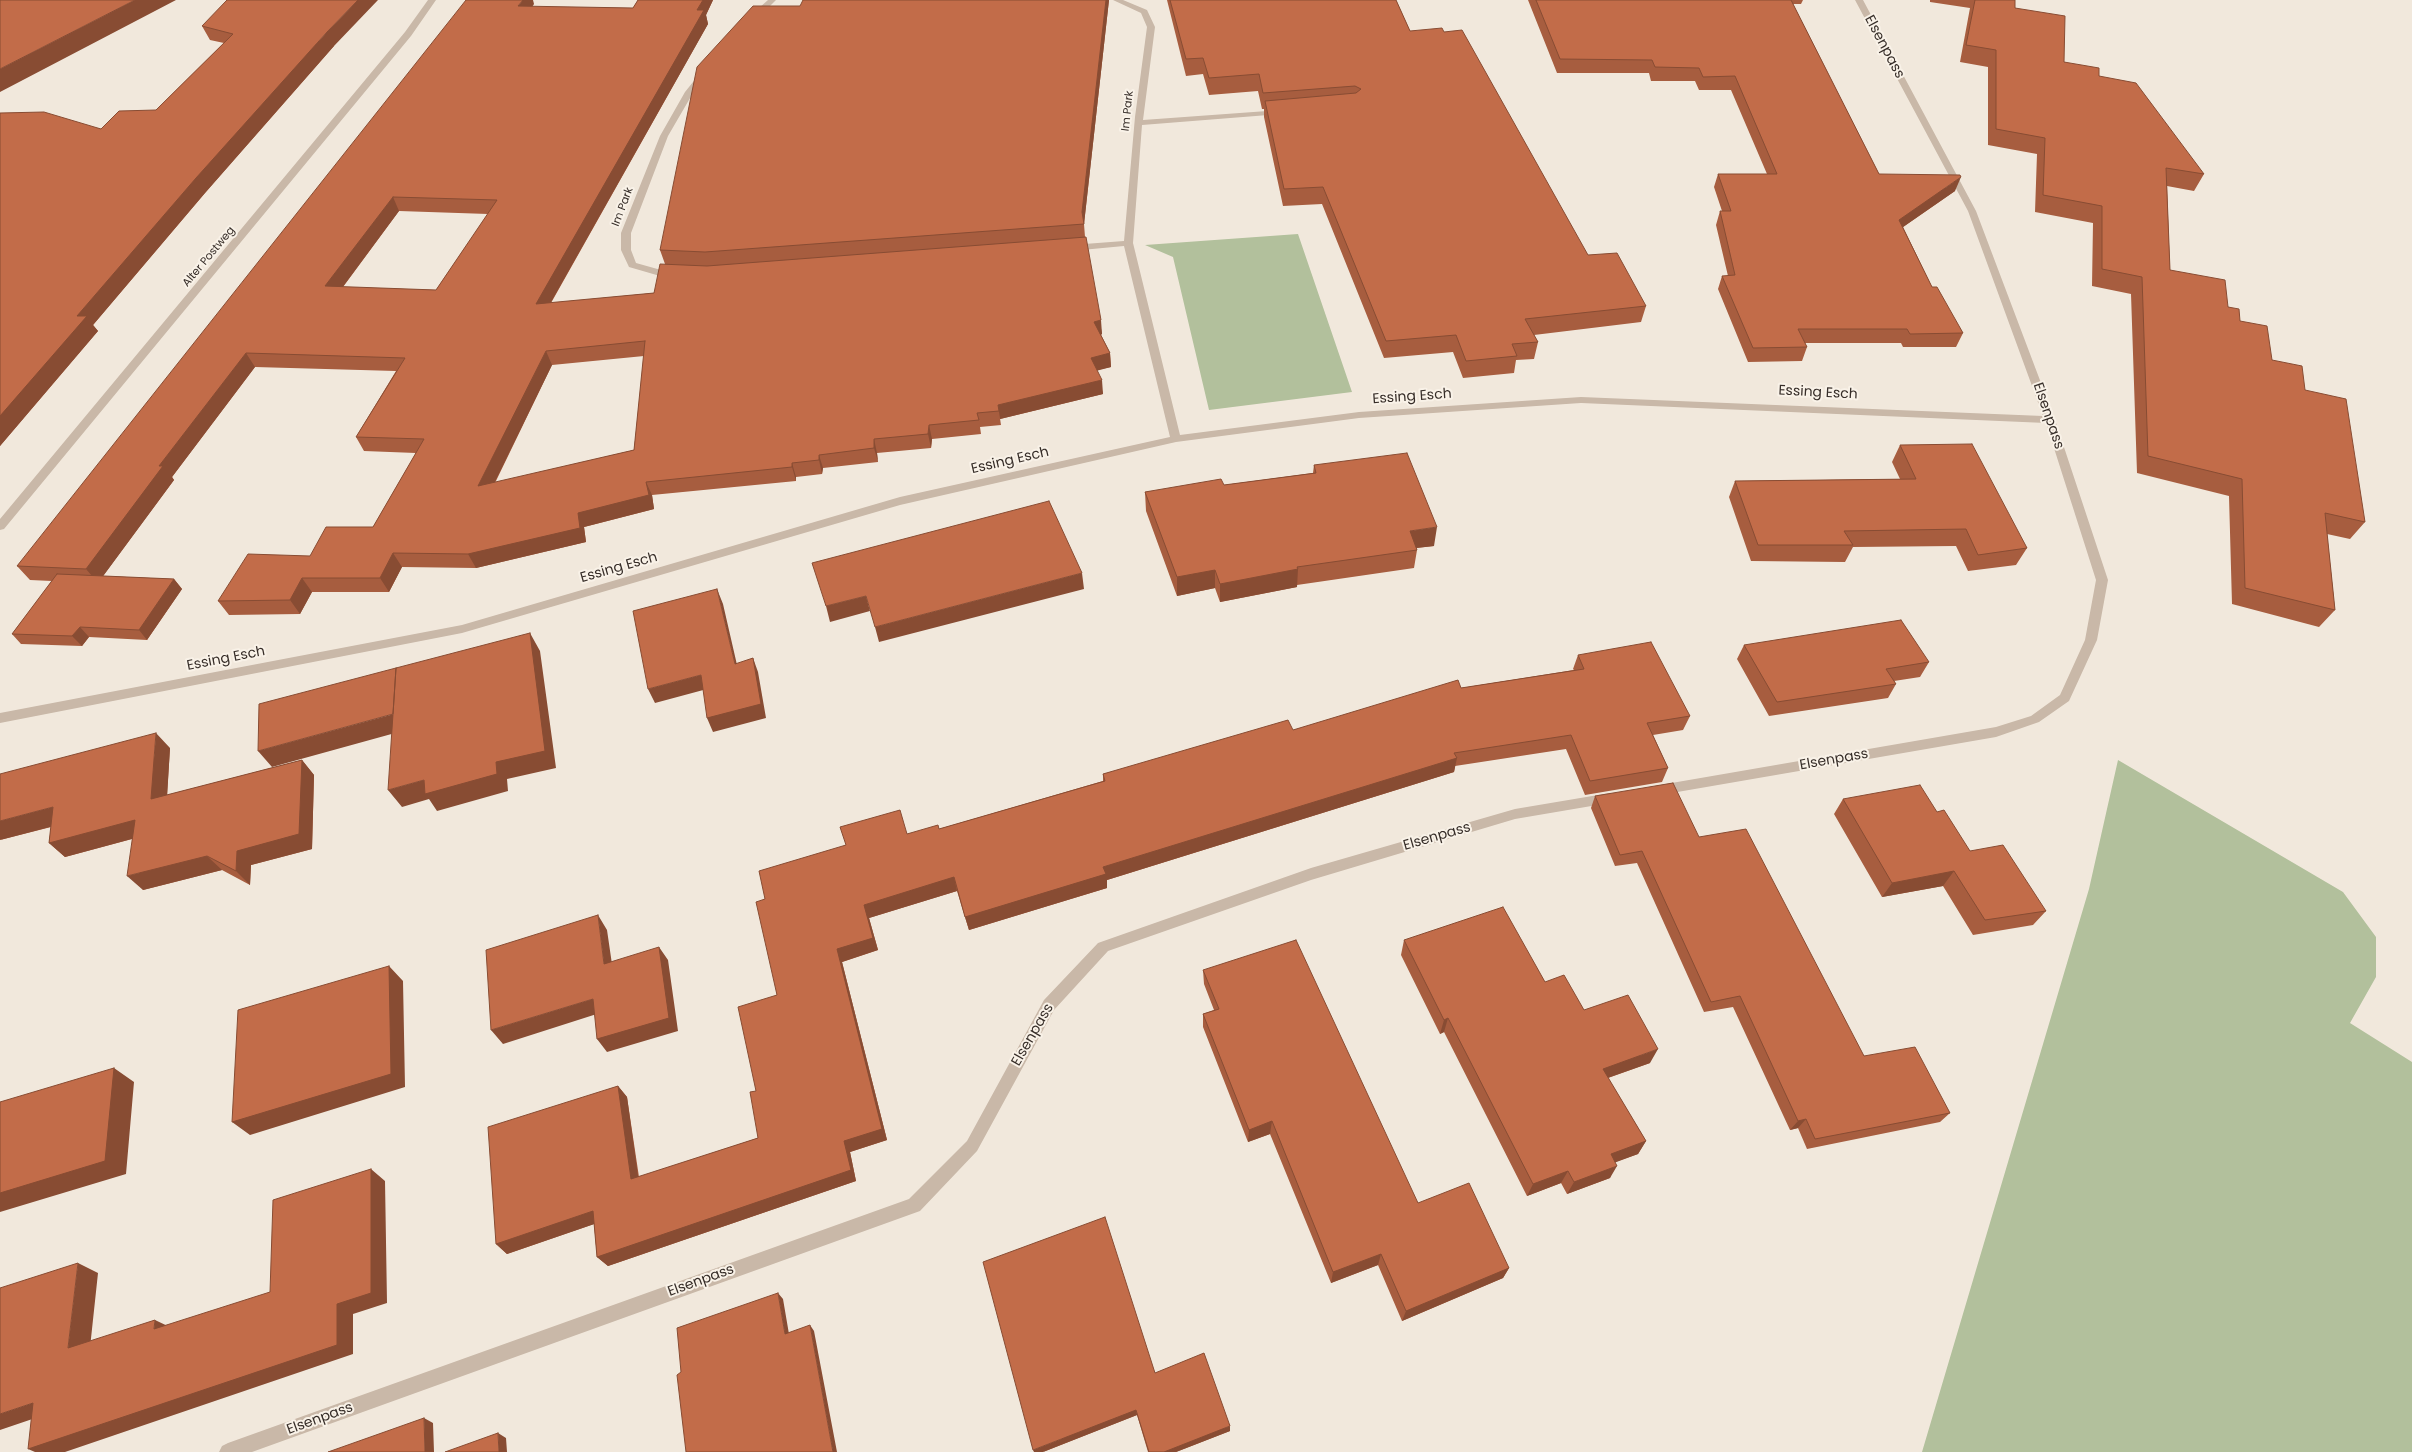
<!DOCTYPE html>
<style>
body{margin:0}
canvas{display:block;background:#f1e8dc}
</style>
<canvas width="2412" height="1452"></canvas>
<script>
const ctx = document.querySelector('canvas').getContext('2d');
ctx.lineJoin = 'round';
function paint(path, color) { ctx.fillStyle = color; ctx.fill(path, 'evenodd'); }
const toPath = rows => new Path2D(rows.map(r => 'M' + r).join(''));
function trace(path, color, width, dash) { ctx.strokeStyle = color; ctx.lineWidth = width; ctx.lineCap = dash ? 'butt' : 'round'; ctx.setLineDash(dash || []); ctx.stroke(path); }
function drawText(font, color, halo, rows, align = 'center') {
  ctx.font = font + ' Poppins,sans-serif'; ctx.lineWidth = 4; ctx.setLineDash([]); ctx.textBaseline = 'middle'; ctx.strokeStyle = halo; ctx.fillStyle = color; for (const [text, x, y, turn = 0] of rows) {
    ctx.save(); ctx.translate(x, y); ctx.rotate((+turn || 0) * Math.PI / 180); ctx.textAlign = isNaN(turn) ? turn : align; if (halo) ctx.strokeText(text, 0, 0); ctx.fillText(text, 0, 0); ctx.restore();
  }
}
const green = toPath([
 [1298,234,1352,392,1209,410,1173,257,1145,245],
 [2118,760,2343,892,2376,937,2376,977,2350,1023,2412,1062,2412,1452,1922,1452,2089,889]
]);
const street = toPath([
 [428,0,436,0,411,36,4,529,0,530,0,519,405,32,428,0],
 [768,0,776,0,756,20,750,20,750,16,768,0],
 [1113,0,1123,0,1147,10,1155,27,1143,120,1281,110,1285,112,1281,114,1142,125,1133,243,1180,435,1359,412,1581,397,2043,416,1968,211,1855,0,1863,0,1976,211,2055,420,2108,580,2097,640,2069,701,2039,722,1996,737,1660,795,1655,794,1654,790,1655,786,1660,785,1996,727,2031,716,2060,695,2085,640,2096,580,2046,423,1581,403,1359,418,1176,442,900,505,462,633,0,723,0,713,462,625,900,497,1170,437,1124,246,1071,251,1066,248,1071,245,1124,241,1135,117,1147,27,1141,13,1113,0],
 [701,72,708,74,693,93,668,136,631,233,631,250,636,263,661,270,677,272,679,274,674,277,660,276,629,267,621,250,621,233,660,136,685,92,701,72],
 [1610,793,1615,794,1616,798,1615,802,1515,819,1311,880,1108,951,1054,1010,977,1151,920,1211,252,1452,219,1452,222,1446,228,1443,909,1199,967,1141,1044,1000,1098,943,1311,868,1515,809,1610,793]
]);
const wall = toPath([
 [638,0,713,0,706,15,708,24,551,303,654,293,665,264,660,250,800,6,1109,0,1084,224,1085,237,1102,334,1101,335,1110,353,1111,367,1097,370,1103,394,1000,419,1001,425,980,427,981,434,932,439,931,448,877,453,878,462,823,468,822,474,796,477,796,481,652,495,654,509,584,527,586,542,476,568,402,567,389,592,312,592,300,614,229,615,218,601,373,527,416,453,364,451,356,437,396,371,255,367,172,477,174,480,103,576,174,579,182,589,147,640,89,637,82,646,21,644,12,634,52,581,30,580,17,566,534,4,532,7,633,8],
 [399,211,488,214,436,290,343,287],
 [644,356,634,450,495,483,552,365],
 [1167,0,1396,0,1410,31,1588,255,1646,306,1641,322,1534,335,1538,342,1534,359,1516,360,1514,373,1463,378,1453,352,1384,358,1322,204,1283,206,1264,117,1264,109,1262,109,1258,91,1209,95,1203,74,1186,76],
 [1528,0,1803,0,1801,4,1793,4,1879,174,1955,191,1903,227,1932,287,1963,333,1956,347,1903,347,1901,343,1805,343,1807,347,1802,361,1748,362,1718,289,1722,276,1728,276,1716,225,1720,211,1722,211,1714,187,1718,174,1767,174,1731,90,1699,90,1695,81,1651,81,1649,73,1557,73],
 [1930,0,2015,0,2015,8,2064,62,2099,76,2204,174,2194,191,2167,186,2170,270,2228,307,2272,360,2305,390,2365,522,2350,539,2327,534,2335,610,2319,627,2232,604,2229,496,2137,473,2131,294,2092,286,2093,223,2035,212,2037,154,1988,145,1988,67,1960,62,1970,8,1930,2],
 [202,26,334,46,205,193,93,325,98,331,0,446,0,113,101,129,156,110,224,43,210,40],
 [1900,445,2027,548,2016,565,1968,571,1956,546,1853,547,1845,562,1751,561,1729,497,1735,481,1900,479,1892,462],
 [1314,465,1434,546,1416,548,1417,550,1414,568,1297,585,1297,587,1220,602,1215,588,1177,596,1146,511,1145,492,1224,485,1313,473],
 [1744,645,1929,662,1920,677,1894,681,1896,684,1888,698,1769,716,1737,659],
 [1578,655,1690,716,1683,730,1653,735,1668,768,1662,782,1585,795,1566,749,1455,766,1454,772,1107,880,1107,888,969,930,957,891,869,918,878,950,842,962,887,1140,850,1152,856,1181,608,1266,597,1257,594,1224,507,1254,496,1244,618,1086,627,1097,639,1177,758,1138,756,1091,777,995,765,899,907,834,939,829,1103,781,1103,774,1293,730,1461,688,1574,670,1573,669],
 [170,748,167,795,302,760,314,775,312,849,251,865,250,885,222,870,143,890,132,839,65,857,49,843,51,827,0,840],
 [1595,796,1699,837,1864,1056,1950,1113,1940,1122,1807,1149,1798,1128,1790,1130,1733,1007,1704,1012,1637,863,1615,866,1591,808],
 [1843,799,1937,812,1970,851,2046,911,2033,925,1973,935,1943,886,1882,897,1834,814],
 [1404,940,1545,982,1584,1010,1650,1063,1608,1078,1646,1141,1638,1154,1615,1162,1610,1178,1567,1194,1561,1183,1527,1196,1444,1032,1440,1034,1401,955],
 [1203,970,1418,1203,1509,1268,1503,1278,1402,1321,1378,1265,1331,1283,1270,1134,1248,1142,1203,1027,1203,1014,1214,1010,1204,984],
 [1155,1373,1230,1431,1176,1452,1148,1452,1137,1415,1043,1452]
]);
const shadedWall = toPath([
 [135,0,176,0,0,92,0,69],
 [358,0,378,0,334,46,205,193,93,325,98,331,0,446,0,416,77,316,196,178,327,32],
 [523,0,533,0,534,4,523,20,518,6],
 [703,0,713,0,706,15,708,24,542,318,536,304],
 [1106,0,1109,0,1084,224,1082,212],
 [1961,177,1955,191,1893,234,1899,220],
 [393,197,399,211,333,300,325,286],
 [1101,320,1102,334,1095,336,1094,322],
 [546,351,552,365,486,500,478,486],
 [246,353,255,367,172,477,174,480,98,583,86,569,159,466],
 [1110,353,1111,367,1092,372,1091,358],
 [1102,380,1103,394,1000,419,1001,425,998,405],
 [929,425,932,439,931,448,928,434],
 [874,439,877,453,878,462,874,448],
 [819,455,823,468,822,474,819,460],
 [792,463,796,477,796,481,792,467],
 [646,482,652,495,654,509,584,527,586,542,476,568,468,554,578,513],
 [1437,527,1434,546,1407,549,1410,531],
 [393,553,402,567,389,592,380,578],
 [1298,569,1297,587,1220,602,1220,584],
 [1215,570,1215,588,1177,596,1177,577],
 [1082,573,1084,589,879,642,875,627],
 [302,578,312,592,300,614,290,600],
 [174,579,182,589,147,640,139,630],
 [717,589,723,604,740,678,735,664],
 [866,596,870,611,830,622,826,606],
 [80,627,89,637,82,646,72,636],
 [530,633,540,651,556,768,507,779,508,791,437,811,429,799,402,807,388,790,424,780,496,762],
 [753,658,758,672,766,718,713,732,707,718],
 [701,675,707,689,655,703,648,689],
 [394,714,406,730,272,767,258,751],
 [156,733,170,748,166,814,151,799],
 [1457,758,1454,772,1107,880,1107,888,969,930,965,917,1103,867],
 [302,760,314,775,312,849,251,865,250,885,236,871,237,851],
 [53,807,69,822,0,840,0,821],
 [135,820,150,834,65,857,49,843],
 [207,856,222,870,143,890,127,876],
 [1954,871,1943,886,1882,897,1892,883],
 [954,877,957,891,869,918,878,950,842,962,887,1140,850,1152,856,1181,608,1266,597,1257,844,1141,837,949,864,905],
 [598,915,607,930,614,978,604,964],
 [659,947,668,960,678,1031,607,1052,597,1039],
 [389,966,403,981,405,1087,250,1135,232,1122],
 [593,999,603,1012,503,1044,491,1030],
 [1448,1018,1444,1032,1440,1034,1444,1020],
 [1658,1049,1650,1063,1596,1082,1603,1069],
 [114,1068,134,1082,126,1174,0,1212,0,1193],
 [618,1086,627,1097,640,1190,631,1179],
 [1806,1119,1798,1128,1790,1130,1798,1121],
 [1272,1121,1270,1134,1248,1142,1249,1130],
 [1646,1141,1638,1154,1603,1167,1611,1154],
 [1617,1166,1610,1178,1567,1194,1574,1182],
 [371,1169,385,1181,387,1303,353,1314,353,1354,65,1452,35,1452,28,1449,337,1304],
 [1568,1171,1561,1183,1527,1196,1533,1184],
 [593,1211,603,1221,507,1254,496,1244],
 [1381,1254,1378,1265,1331,1283,1333,1272],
 [78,1263,98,1273,89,1357,68,1348],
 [1509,1268,1503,1278,1402,1321,1406,1311],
 [778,1293,783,1299,790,1340,785,1334],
 [155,1320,174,1329,154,1329],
 [810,1325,814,1331,837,1452,833,1452],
 [33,1403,56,1411,0,1430,0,1414],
 [1136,1410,1137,1415,1043,1452,1034,1452,1033,1450],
 [424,1418,433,1423,434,1452,425,1452],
 [1230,1426,1230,1431,1176,1452,1164,1452],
 [498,1433,506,1438,507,1452,499,1452]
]);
const building = toPath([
 [0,0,135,0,0,69,0,0],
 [227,0,358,0,327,32,196,178,77,316,87,316,0,416,0,113,44,112,101,129,119,111,156,110,233,34,202,26,227,0],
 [466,0,523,0,518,6,633,8,638,0,703,0,697,10,704,10,536,304,654,293,660,264,707,266,1086,237,1101,320,1094,322,1110,353,1091,358,1102,380,998,405,999,411,977,413,979,420,929,425,928,434,874,439,874,448,819,455,819,460,792,463,792,467,646,482,649,495,578,513,580,528,468,554,393,553,380,578,302,578,290,600,218,601,248,554,310,556,326,527,373,527,424,439,356,437,405,358,246,353,159,466,163,466,86,569,17,566,466,0],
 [393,197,497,200,436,290,325,286,393,197],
 [645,341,634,450,478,486,546,351,645,341],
 [803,0,1106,0,1082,212,1084,224,705,252,660,250,697,67,753,6,800,6,803,0],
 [1170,0,1396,0,1410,31,1442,28,1444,32,1462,30,1588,255,1617,253,1646,306,1525,319,1538,342,1512,344,1517,356,1466,361,1456,335,1386,341,1323,187,1284,189,1265,101,1356,93,1361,89,1355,86,1263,93,1259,74,1209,78,1203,58,1186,59,1170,0],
 [1536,0,1791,0,1879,174,1960,175,1961,177,1899,220,1932,287,1937,287,1963,333,1910,334,1907,329,1798,329,1807,347,1753,348,1722,276,1735,275,1720,211,1731,211,1718,174,1777,174,1735,76,1703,77,1699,68,1655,67,1652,60,1560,59,1536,0],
 [1975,0,2015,0,2015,8,2065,16,2064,62,2099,68,2099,76,2136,83,2204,174,2166,168,2170,270,2225,280,2228,307,2239,309,2240,321,2267,326,2272,360,2302,366,2305,390,2346,399,2365,522,2325,513,2335,610,2245,588,2242,479,2148,456,2142,277,2102,269,2102,206,2043,195,2045,138,1996,129,1996,50,1966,45,1975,0],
 [1972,444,2027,548,1978,555,1966,529,1844,531,1853,545,1758,545,1735,481,1916,479,1900,445,1972,444],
 [1407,453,1437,527,1410,531,1417,550,1297,567,1298,569,1220,584,1215,570,1177,577,1145,492,1221,479,1224,485,1316,473,1314,465,1407,453],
 [1049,501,1082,573,875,627,866,596,826,606,812,563,1049,501],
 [57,574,174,579,139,630,80,627,72,636,12,634,57,574],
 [717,589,735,664,753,658,761,704,707,718,701,675,648,689,633,611,717,589],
 [1901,620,1929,662,1886,669,1896,684,1777,702,1744,645,1901,620],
 [530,633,545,751,496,762,497,774,425,794,424,780,388,790,396,668,530,633],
 [1651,642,1690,716,1647,723,1668,768,1590,781,1571,735,1454,753,1457,758,1103,867,1106,874,965,917,954,877,864,905,873,938,837,949,882,1129,844,1141,851,1170,597,1257,593,1211,496,1244,488,1127,618,1086,631,1179,758,1138,750,1092,756,1091,738,1007,777,995,756,902,765,899,759,871,846,845,840,827,900,810,907,834,938,825,939,829,1105,781,1103,774,1288,720,1293,730,1458,680,1461,688,1584,669,1578,655,1651,642],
 [396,668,393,714,258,751,259,704,396,668],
 [156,733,151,799,302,760,299,834,237,851,236,871,207,856,127,876,135,820,49,843,53,807,0,821,0,774,156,733],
 [1673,783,1699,837,1746,829,1864,1056,1915,1047,1950,1113,1815,1139,1806,1119,1798,1121,1740,996,1711,1002,1642,851,1620,855,1595,796,1673,783],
 [1920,785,1937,812,1944,810,1970,851,2003,845,2046,911,1985,920,1954,871,1892,883,1843,799,1920,785],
 [1503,907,1545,982,1564,975,1584,1010,1628,995,1658,1049,1603,1069,1646,1141,1611,1154,1617,1166,1574,1182,1568,1171,1533,1184,1448,1018,1444,1020,1404,940,1503,907],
 [598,915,604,964,659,947,669,1018,597,1039,593,999,491,1030,486,950,598,915],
 [1296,940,1418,1203,1469,1183,1509,1268,1406,1311,1381,1254,1333,1272,1272,1121,1249,1130,1203,1014,1219,1009,1203,970,1296,940],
 [389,966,391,1074,232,1122,238,1010,389,966],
 [114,1068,105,1161,0,1193,0,1102,114,1068],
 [371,1169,371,1293,337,1304,337,1345,28,1449,33,1403,0,1414,0,1288,78,1263,68,1348,155,1320,154,1329,270,1292,273,1200,371,1169],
 [1105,1217,1155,1373,1204,1353,1230,1426,1164,1452,1149,1452,1136,1410,1033,1450,983,1262,1105,1217],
 [778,1293,785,1334,810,1325,833,1452,686,1452,677,1375,681,1372,677,1328,778,1293],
 [424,1418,425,1452,328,1452,424,1418],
 [498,1433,499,1452,445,1452,498,1433]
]);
const farStreetnames = [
 ["Im Park",1128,111,-84],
 ["Im Park",623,207,-69],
 ["Alter Postweg",209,257,-50]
];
const streetNames = [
 ["Elsenpass",1884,47,62],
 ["Essing Esch",1818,393,3],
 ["Essing Esch",1412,397,-4],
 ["Elsenpass",2048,416,71],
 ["Essing Esch",1010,461,-13],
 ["Essing Esch",619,568,-16],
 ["Essing Esch",226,659,-11],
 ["Elsenpass",1834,760,-10],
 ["Elsenpass",1437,837,-16],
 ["Elsenpass",1033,1035,-60],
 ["Elsenpass",701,1281,-20],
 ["Elsenpass",320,1419,-20]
];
paint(green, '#b2c09c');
paint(street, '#c9b8a8');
paint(wall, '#a75d3f');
paint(shadedWall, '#884c33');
paint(building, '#c26c49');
trace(building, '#884c33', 1);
drawText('11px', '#362d28', '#f9f2e8', farStreetnames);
drawText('14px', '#362d28', '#f9f2e8', streetNames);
</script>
